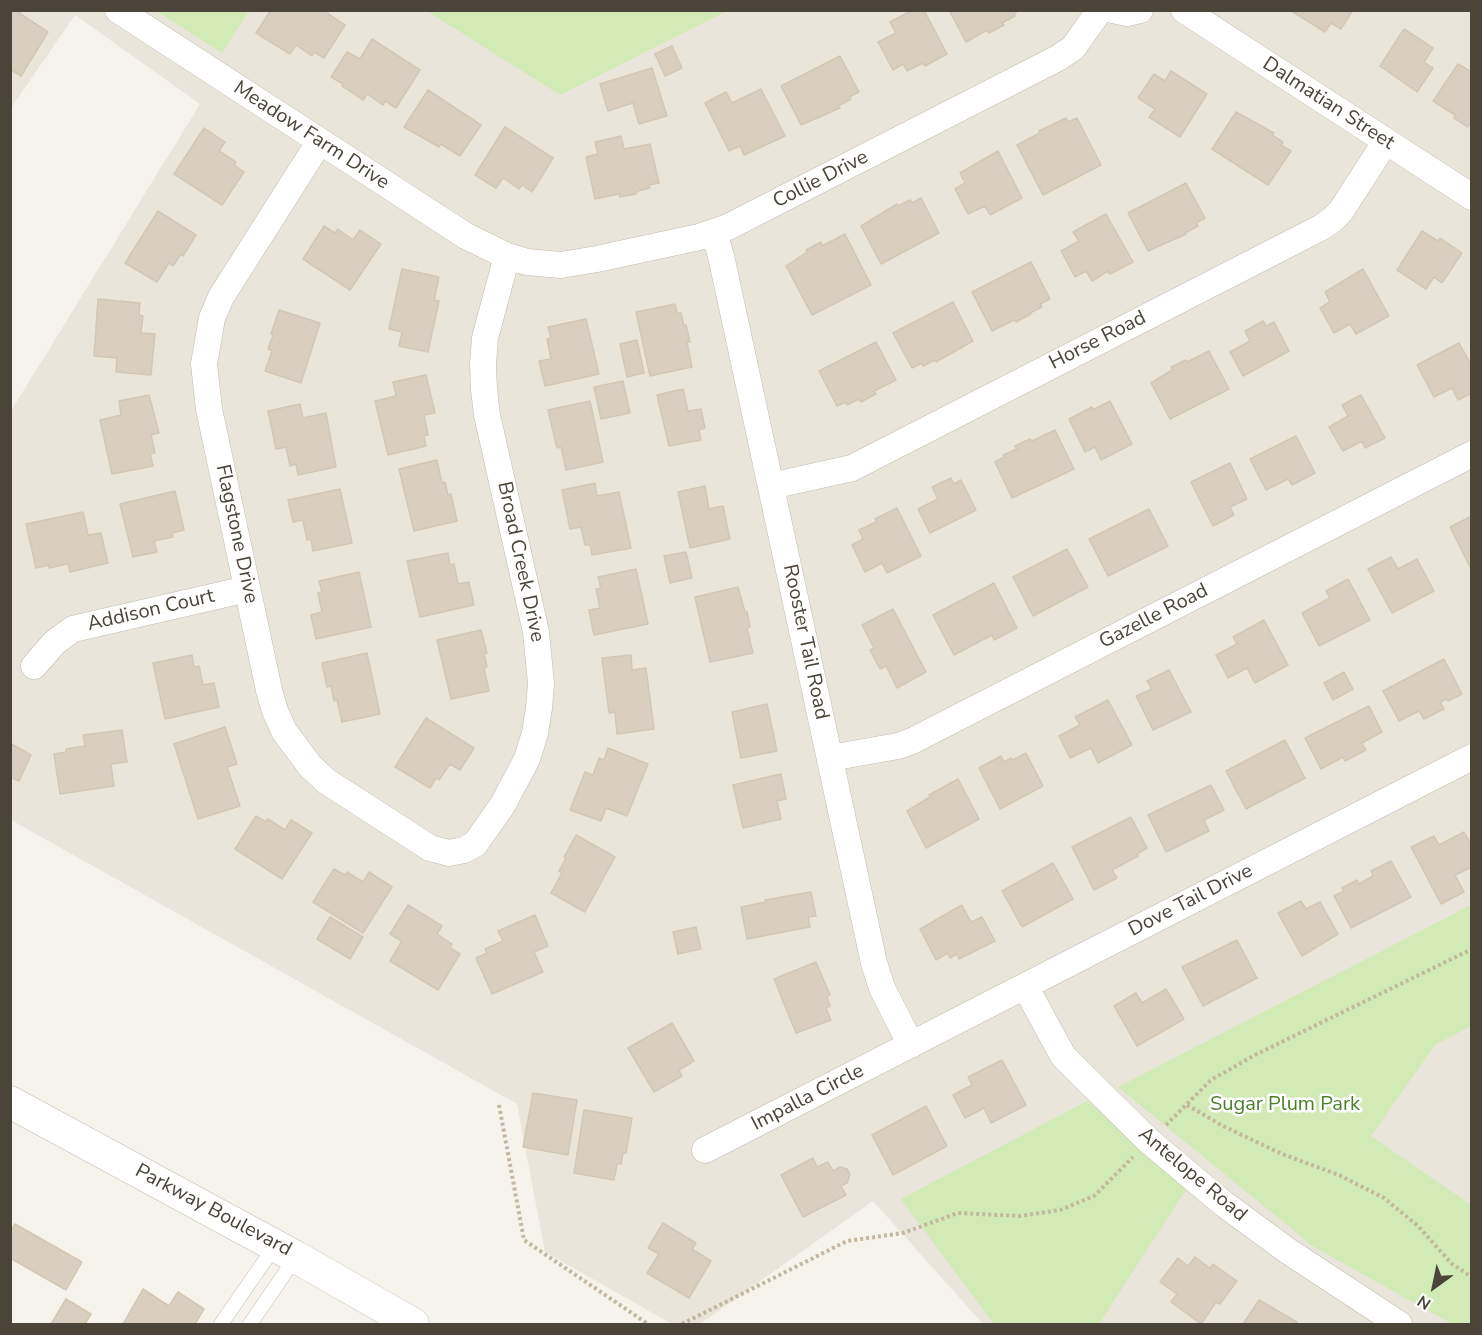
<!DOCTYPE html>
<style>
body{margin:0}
#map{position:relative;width:1482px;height:1335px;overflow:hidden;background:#f6f3ec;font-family:"Nunito Sans",sans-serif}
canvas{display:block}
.frame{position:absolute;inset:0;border:12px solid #4b4439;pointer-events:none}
.north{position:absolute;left:1404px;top:1257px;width:60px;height:60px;-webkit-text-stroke:4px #fff;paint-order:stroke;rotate:213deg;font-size:16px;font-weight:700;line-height:24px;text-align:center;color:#4b4439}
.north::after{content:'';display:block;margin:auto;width:21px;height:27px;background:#4b4439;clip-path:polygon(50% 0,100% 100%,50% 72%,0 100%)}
</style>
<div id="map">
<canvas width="1482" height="1335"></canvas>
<div class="frame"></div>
<div class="north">N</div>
</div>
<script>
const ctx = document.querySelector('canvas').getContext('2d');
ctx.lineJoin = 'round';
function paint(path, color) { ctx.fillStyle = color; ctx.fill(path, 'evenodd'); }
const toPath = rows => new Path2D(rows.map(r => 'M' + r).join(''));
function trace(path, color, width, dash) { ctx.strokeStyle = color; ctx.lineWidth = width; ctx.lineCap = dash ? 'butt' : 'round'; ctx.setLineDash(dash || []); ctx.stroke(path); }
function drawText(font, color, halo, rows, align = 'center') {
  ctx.font = font + ' "Nunito Sans",sans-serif'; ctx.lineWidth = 5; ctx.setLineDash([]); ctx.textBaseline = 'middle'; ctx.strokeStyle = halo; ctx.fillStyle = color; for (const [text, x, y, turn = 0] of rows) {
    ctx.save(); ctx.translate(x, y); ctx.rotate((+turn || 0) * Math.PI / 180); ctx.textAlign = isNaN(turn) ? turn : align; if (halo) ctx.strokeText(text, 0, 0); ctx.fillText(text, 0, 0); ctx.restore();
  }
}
const residential = toPath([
 [11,11,1471,11,1471,1324,983,1324,873,1201,700,1324,672,1324,545,1252,517,1104,11,820,11,411,200,104,75,15,11,108]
]);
const green = toPath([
 [156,11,249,11,222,53],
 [427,11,727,11,560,95],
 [1471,905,1471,1026,1435,1045,1371,1136,1471,1205,1471,1324,1452,1324,1314,1247,1118,1087],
 [1087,1101,1187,1188,1099,1324,994,1324,901,1199]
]);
const building = toPath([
 [10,10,21,10,19,13,48,32,21,76,10,69,10,10],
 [271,10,283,10,286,13,288,10,323,10,345,25,324,58,314,52,312,56,296,45,290,54,256,33,271,10],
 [913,10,924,10,947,54,925,66,923,63,907,71,903,64,893,70,878,42,896,33,890,22,913,10],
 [949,10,1019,10,1014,14,1015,16,1002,23,1004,25,989,33,987,30,966,42,949,10],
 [1290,10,1353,10,1341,29,1331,23,1325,32,1290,10],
 [1404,29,1433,48,1424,62,1433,68,1417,92,1380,66,1404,29],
 [372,39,420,70,396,108,385,101,383,105,367,94,363,100,342,86,343,84,331,77,347,52,360,59,372,39],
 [672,46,682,68,665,76,655,54,672,46],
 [840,56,859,92,849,97,851,99,838,106,840,108,801,125,781,86,840,56],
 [1458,64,1472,72,1472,126,1469,124,1468,127,1454,118,1455,115,1433,101,1458,64],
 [652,68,667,116,639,124,633,103,608,111,600,84,652,68],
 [1171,71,1207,94,1180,137,1149,117,1155,109,1138,98,1154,74,1165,81,1171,71],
 [761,89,785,136,744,155,740,146,729,151,705,103,726,92,732,103,761,89],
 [428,90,481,125,460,156,441,144,439,147,404,127,428,90],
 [1236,112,1274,133,1272,135,1283,142,1281,145,1291,151,1268,185,1212,149,1236,112],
 [1066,118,1068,122,1077,118,1101,165,1043,195,1017,145,1040,133,1039,131,1066,118],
 [505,127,553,158,532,192,522,185,519,189,503,178,496,188,475,175,505,127],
 [204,128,225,142,219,151,236,162,234,165,244,172,222,205,174,174,204,128],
 [621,136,624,149,650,144,659,183,649,185,650,188,637,191,636,194,620,197,619,194,595,199,586,157,598,154,595,142,621,136],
 [998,151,1022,198,990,215,985,206,968,214,955,189,965,183,960,173,998,151],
 [1186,183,1205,218,1196,223,1198,226,1185,233,1186,234,1148,251,1128,213,1186,183],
 [921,198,939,233,881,264,861,226,897,204,898,206,910,200,912,203,921,198],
 [158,211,196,235,183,256,181,254,173,266,169,263,157,282,125,263,158,211],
 [1106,214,1133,262,1110,274,1108,271,1092,281,1086,271,1075,277,1061,251,1079,241,1073,232,1106,214],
 [324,226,335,233,338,229,353,240,360,230,381,244,350,290,303,259,324,226],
 [1422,231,1438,241,1440,238,1462,253,1442,283,1434,277,1426,289,1397,270,1422,231],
 [845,234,871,285,812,315,786,266,807,252,806,250,821,242,822,246,845,234],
 [1031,262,1050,299,1040,304,1042,307,1030,313,1031,314,1016,322,1014,320,992,331,972,292,1031,262],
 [402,269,439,277,434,300,439,301,428,352,399,346,402,332,389,329,402,269],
 [1363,269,1389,316,1356,334,1350,324,1334,333,1320,308,1330,302,1325,292,1363,269],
 [98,299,140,303,139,315,143,316,141,333,155,334,151,375,116,372,117,358,94,356,98,299],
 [953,302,973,341,936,362,935,360,923,366,922,363,912,368,893,333,953,302],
 [675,304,677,313,681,313,684,326,686,325,690,342,687,342,692,367,650,376,636,312,675,304],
 [279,310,320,323,301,383,265,371,272,351,268,349,273,335,271,334,279,310],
 [586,319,599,374,545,386,539,361,551,359,547,339,551,338,548,327,586,319],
 [1263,321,1266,326,1274,322,1289,351,1243,376,1230,352,1250,341,1245,331,1263,321],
 [637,340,644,373,627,377,620,344,637,340],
 [876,342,896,380,874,391,876,394,861,402,859,399,847,405,846,402,837,406,819,371,876,342],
 [1459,343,1472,366,1472,393,1458,400,1452,388,1434,397,1417,365,1459,343],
 [1209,351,1229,389,1170,419,1151,383,1172,370,1171,367,1186,360,1187,362,1209,351],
 [426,375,435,413,424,415,428,435,424,436,426,446,388,455,375,401,396,396,393,382,426,375],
 [623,381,630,413,601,419,594,387,623,381],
 [683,389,688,411,701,409,705,428,699,430,701,440,669,446,657,395,683,389],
 [149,395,159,433,151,435,155,453,150,454,153,466,112,474,100,420,121,415,119,401,149,395],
 [1361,395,1385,438,1365,448,1362,441,1343,451,1329,427,1348,416,1342,405,1361,395],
 [590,401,603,462,566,470,561,447,557,448,548,410,590,401],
 [1110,401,1132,444,1101,460,1095,447,1085,452,1069,419,1092,407,1093,410,1110,401],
 [300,404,303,418,326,413,336,467,298,475,296,464,290,466,286,447,276,449,268,411,300,404],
 [1055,430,1074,469,1012,498,995,462,1004,457,1003,455,1017,449,1015,446,1030,439,1032,441,1055,430],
 [1296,436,1315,473,1292,485,1288,479,1266,490,1250,459,1296,436],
 [437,460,442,483,445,482,448,495,451,494,457,521,414,531,399,469,437,460],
 [1230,463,1247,499,1230,507,1234,515,1213,526,1191,482,1230,463],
 [951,478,954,484,961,480,976,510,930,533,918,509,938,499,932,487,951,478],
 [595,483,597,496,619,492,631,548,592,555,590,545,585,545,581,527,570,529,562,490,595,483],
 [705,486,709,509,723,506,730,539,690,548,678,492,705,486],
 [340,489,352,543,313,551,311,539,307,540,303,520,293,522,288,500,340,489],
 [175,491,184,530,172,533,173,537,154,541,157,552,133,557,120,504,175,491],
 [897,508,921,556,887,573,882,563,865,572,852,545,863,539,859,530,876,522,875,519,897,508],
 [1149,509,1168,546,1108,576,1089,539,1149,509],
 [83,512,88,535,101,533,108,563,70,572,68,564,49,568,49,565,36,568,26,524,83,512],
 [1472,516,1472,566,1470,567,1450,527,1472,516],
 [1067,549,1088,587,1033,616,1013,577,1067,549],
 [686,552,692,578,670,583,664,556,686,552],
 [448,553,450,565,454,564,458,584,469,582,474,605,420,617,407,561,448,553],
 [1391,557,1398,569,1417,559,1434,591,1392,613,1368,569,1391,557],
 [636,569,648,624,594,635,589,610,600,608,596,589,601,588,598,577,636,569],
 [359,572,371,627,316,639,311,615,322,612,318,593,322,592,319,581,359,572],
 [1348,579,1370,620,1319,646,1302,613,1330,598,1326,591,1348,579],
 [994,583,1017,628,994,640,992,635,954,655,933,615,994,583],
 [738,587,745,612,747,612,750,627,747,628,753,653,710,662,695,597,738,587],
 [893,609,926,672,897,688,886,666,880,669,870,650,874,648,862,625,893,609],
 [1264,620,1288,665,1255,683,1247,668,1228,678,1216,655,1237,644,1233,637,1264,620],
 [481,630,487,653,484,654,487,667,484,668,489,691,451,699,437,640,481,630],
 [367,653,380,714,342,722,337,700,334,701,331,686,327,687,322,663,367,653],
 [192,655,194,667,199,666,203,685,214,683,219,707,165,719,153,663,192,655],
 [631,655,632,670,646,668,654,729,617,734,615,712,609,713,602,658,631,655],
 [1444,659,1462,694,1448,701,1447,699,1440,702,1444,709,1424,719,1419,711,1399,721,1383,691,1444,659],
 [1169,670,1191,712,1153,730,1136,696,1152,689,1147,681,1169,670],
 [1344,672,1353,689,1333,700,1324,683,1344,672],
 [1108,700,1132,745,1098,763,1091,748,1070,758,1059,736,1080,725,1075,717,1108,700],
 [767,704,777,751,741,758,732,712,767,704],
 [1369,706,1382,732,1362,743,1366,750,1345,761,1343,757,1321,769,1305,738,1369,706],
 [426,718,474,748,460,770,450,764,439,780,436,778,430,788,395,767,426,718],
 [225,727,237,764,227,767,240,806,198,819,174,744,225,727],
 [122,730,127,762,111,764,114,786,60,794,54,754,66,752,66,749,85,746,83,735,122,730],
 [1285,740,1305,778,1246,809,1226,771,1285,740],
 [10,743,31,755,19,781,10,777,10,743],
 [608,748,648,764,627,816,606,808,601,821,570,810,585,772,593,775,599,758,604,760,608,748],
 [1026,753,1043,786,1000,809,979,768,1001,756,1004,762,1011,758,1013,760,1026,753],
 [781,774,786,799,777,801,781,819,743,828,733,785,781,774],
 [958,779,979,819,926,848,907,811,930,797,929,795,958,779],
 [1211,785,1224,810,1204,820,1209,831,1166,852,1148,815,1211,785],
 [256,816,266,822,268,819,285,830,291,820,312,833,282,879,235,849,256,816],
 [1131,817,1147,848,1137,854,1138,856,1112,870,1117,878,1094,890,1072,847,1131,817],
 [1464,832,1472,846,1472,867,1455,875,1464,892,1441,904,1411,847,1434,836,1439,845,1464,832],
 [576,835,615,857,585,912,551,893,562,873,559,871,566,858,564,857,576,835],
 [1391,861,1411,897,1351,928,1334,896,1344,891,1342,888,1357,880,1359,884,1373,876,1371,871,1391,861],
 [1053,863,1073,899,1022,927,1002,891,1053,863],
 [334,869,345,875,347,872,363,882,369,872,392,887,363,933,313,902,334,869],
 [811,892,816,916,808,917,810,927,747,939,741,907,766,902,765,900,811,892],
 [1301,901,1306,909,1320,902,1338,934,1302,956,1278,913,1301,901],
 [408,905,442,926,437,934,452,944,450,948,460,954,438,990,390,961,402,941,390,934,408,905],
 [962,905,971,922,982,917,995,941,959,959,957,954,950,958,948,953,936,960,920,929,962,905],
 [535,915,548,946,534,952,543,972,492,994,476,958,487,953,485,949,503,941,498,931,535,915],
 [330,917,363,937,350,959,317,939,330,917],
 [696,927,701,949,678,954,673,932,696,927],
 [1237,940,1257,978,1203,1006,1182,967,1237,940],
 [816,962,830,995,827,997,830,1006,826,1008,831,1020,796,1033,774,979,816,962],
 [1166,989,1184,1019,1137,1046,1114,1006,1136,993,1142,1003,1166,989],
 [672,1023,694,1061,679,1070,682,1076,654,1092,628,1048,672,1023],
 [1002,1060,1026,1105,991,1123,984,1108,965,1118,953,1095,972,1085,968,1077,1002,1060],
 [533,1093,577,1100,568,1155,523,1147,533,1093],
 [926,1106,947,1146,893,1175,872,1135,926,1106],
 [584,1110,632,1118,626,1153,623,1153,621,1164,617,1164,614,1180,574,1173,584,1110],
 [813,1158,817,1167,828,1162,833,1171,840,1167,847,1169,850,1174,847,1183,841,1186,846,1195,803,1217,781,1175,813,1158],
 [663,1223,696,1243,692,1249,711,1261,689,1298,647,1273,659,1254,648,1248,663,1223],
 [15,1224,82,1262,66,1290,10,1258,10,1232,15,1224],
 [1195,1257,1210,1268,1213,1264,1237,1281,1220,1304,1216,1302,1201,1324,1171,1302,1177,1294,1160,1282,1178,1258,1188,1266,1195,1257],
 [143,1289,169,1306,178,1292,204,1309,195,1324,123,1324,143,1289],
 [66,1299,91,1314,85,1324,51,1324,66,1299],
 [1259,1300,1297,1322,1296,1324,1243,1324,1259,1300]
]);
const path = toPath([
 [499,1105,524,1240,648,1324],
 [1187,1105,1223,1126,1282,1154,1339,1175,1384,1198,1418,1226,1452,1264,1472,1277],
 [1166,1125,1211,1080,1253,1056,1472,949],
 [682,1324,847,1241,903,1233,958,1213,1020,1216,1060,1210,1094,1196,1133,1157]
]);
const service = toPath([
 [221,1324,275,1246],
 [250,1324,296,1257]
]);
const minor = toPath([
 [118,10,466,236,507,256,527,262,561,265,597,259,699,237,728,227,1058,58,1073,48,1100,10],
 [1113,10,1127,13,1140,10],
 [1184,10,1472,197],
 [320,141,221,297,212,318,204,364,209,409,269,690,275,711,284,731,310,766,326,781,430,848,449,853,464,850,475,844,502,806,527,759,535,733,539,708,541,683,536,632,487,415,484,389,483,364,485,338,507,256],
 [714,233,721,256,874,963,882,988,911,1045],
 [771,486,852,468,1322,227,1332,220,1341,211,1386,141],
 [34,666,55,642,73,629,247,589],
 [830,758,898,746,912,741,1472,454],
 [1025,986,1063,1056,1149,1141,1224,1204,1288,1251,1399,1324],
 [705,1150,1472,757]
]);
const tertiary = toPath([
 [10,1102,296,1257,413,1324]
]);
const streetNames = [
 ["Dalmatian Street",1328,104,33],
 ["Meadow Farm Drive",311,136,33],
 ["Collie Drive",821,180,-27],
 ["Horse Road",1098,341,-27],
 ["Flagstone Drive",236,534,78],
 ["Broad Creek Drive",520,562,78],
 ["Addison Court",151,611,-13],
 ["Gazelle Road",1154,617,-27],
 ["Rooster Tail Road",805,642,78],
 ["Dove Tail Drive",1191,901,-27],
 ["Impalla Circle",808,1098,-27],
 ["Antelope Road",1192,1175,40],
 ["Parkway Boulevard",213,1211,28]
];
const parkNames = [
 ["Sugar Plum Park",1285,1105]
];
paint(residential, '#eae5da');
paint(green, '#d2eab5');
paint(building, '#d8cfc1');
trace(building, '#d3c7b4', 1.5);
trace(service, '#c2bbae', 15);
trace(minor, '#c2bbae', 27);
trace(tertiary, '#c2bbae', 33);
trace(path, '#c4b79f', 4, [3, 3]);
trace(service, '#fff', 14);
trace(minor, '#fff', 26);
trace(tertiary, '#fff', 32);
drawText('20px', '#4b4439', '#fff', streetNames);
drawText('20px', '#4a7f2a', '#fff', parkNames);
</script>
